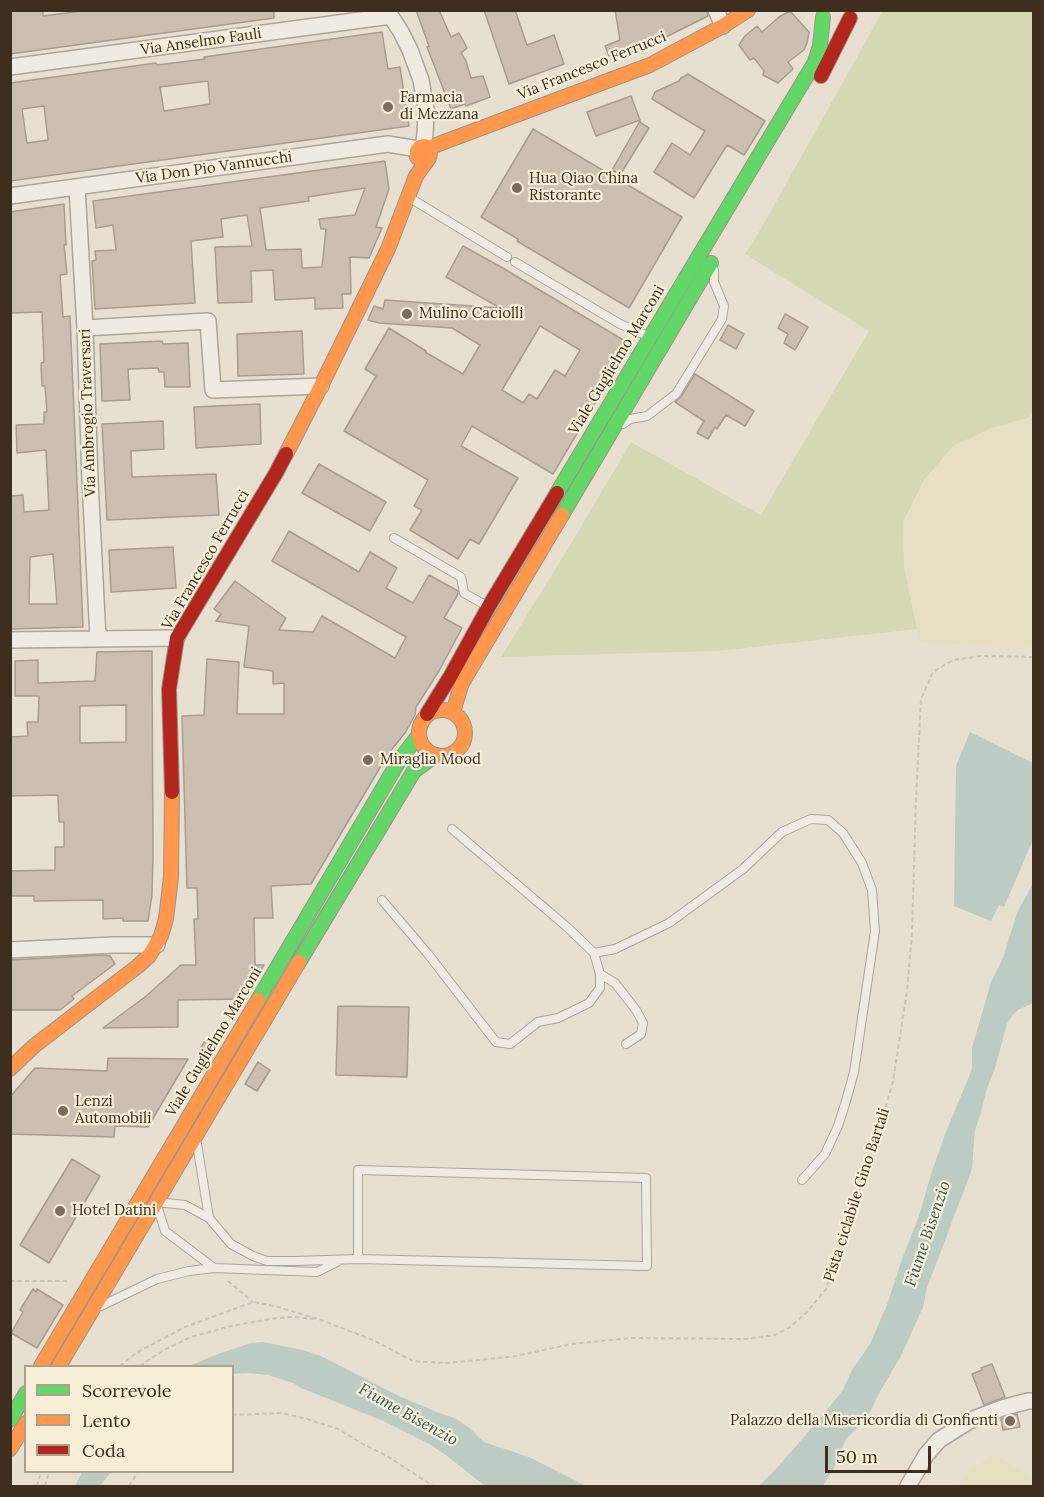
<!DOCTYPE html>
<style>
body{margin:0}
#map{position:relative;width:1044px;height:1497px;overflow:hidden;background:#e7e0d1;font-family:Lora,serif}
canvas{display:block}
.frame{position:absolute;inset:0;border:12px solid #3d2e20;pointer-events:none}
.legend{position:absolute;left:24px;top:1365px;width:210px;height:108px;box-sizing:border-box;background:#f7eed8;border:2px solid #ada18e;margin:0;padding:8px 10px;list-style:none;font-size:18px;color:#3d2e20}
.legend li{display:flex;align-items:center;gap:12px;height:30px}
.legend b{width:30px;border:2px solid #ada18e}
.scale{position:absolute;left:825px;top:1446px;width:106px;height:27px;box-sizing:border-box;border:3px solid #3d2e20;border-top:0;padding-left:8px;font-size:18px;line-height:21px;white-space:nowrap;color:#3d2e20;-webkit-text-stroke:4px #f7eed8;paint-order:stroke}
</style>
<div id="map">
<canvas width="1044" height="1497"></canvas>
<div class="frame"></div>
<ul class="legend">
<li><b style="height:8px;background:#63d668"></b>Scorrevole</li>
<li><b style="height:8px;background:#ff974d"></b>Lento</li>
<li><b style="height:8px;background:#b3261e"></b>Coda</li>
</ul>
<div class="scale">50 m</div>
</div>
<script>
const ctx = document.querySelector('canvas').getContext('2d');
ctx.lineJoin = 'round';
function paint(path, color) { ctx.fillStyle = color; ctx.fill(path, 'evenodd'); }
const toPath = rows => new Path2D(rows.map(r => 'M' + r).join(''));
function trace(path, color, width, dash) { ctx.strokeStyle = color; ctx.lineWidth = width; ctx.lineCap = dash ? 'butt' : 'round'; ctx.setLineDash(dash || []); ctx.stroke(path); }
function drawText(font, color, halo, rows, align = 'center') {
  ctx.font = font + ' Lora,serif'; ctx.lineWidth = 4.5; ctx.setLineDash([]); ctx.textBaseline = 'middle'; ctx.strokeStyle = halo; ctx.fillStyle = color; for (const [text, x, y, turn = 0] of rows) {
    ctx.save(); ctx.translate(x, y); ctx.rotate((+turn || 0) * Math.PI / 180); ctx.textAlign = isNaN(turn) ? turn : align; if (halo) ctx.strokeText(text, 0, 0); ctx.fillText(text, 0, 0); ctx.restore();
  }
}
const farmland = toPath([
 [1033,413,1033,647,1006,648,919,641,904,567,903,522,924,480,953,446,991,428,1028,418],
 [995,1454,1033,1478,1033,1486,958,1486,971,1469]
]);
const green = toPath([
 [882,11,1033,11,1033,413,1028,418,991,428,953,446,924,480,903,522,904,567,917,629,717,651,501,657,569,547,631,442,761,515,869,331,745,254,762,227,876,23]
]);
const water = toPath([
 [970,732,1033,763,1033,840,1004,907,999,905,991,921,954,906,956,766],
 [1033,883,1033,1003,1018,1010,1012,1016,1007,1024,995,1068,986,1091,981,1113,975,1130,972,1168,969,1177,927,1288,923,1307,910,1336,901,1356,877,1397,867,1419,846,1439,834,1468,823,1486,759,1486,777,1468,827,1410,843,1390,852,1370,870,1344,887,1305,902,1259,919,1216,932,1171,946,1132,972,1069,972,1048,991,982,1003,958,1017,913],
 [263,1342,303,1350,321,1356,399,1396,439,1413,455,1418,468,1427,484,1442,529,1457,586,1486,485,1486,447,1456,431,1445,383,1421,301,1388,293,1383,268,1375,247,1373,233,1374,232,1366,189,1366,215,1355,251,1343],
 [82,1472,111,1472,100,1486,75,1486]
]);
const building = toPath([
 [10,10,43,10,43,16,90,10,274,10,274,18,10,54,10,10],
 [416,10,439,10,451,37,459,33,467,48,461,53,466,61,471,78,483,76,490,97,466,106,465,104,451,109,427,47,429,46,416,10],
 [484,10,515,10,527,45,554,35,564,64,509,84,484,10],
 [615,10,706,10,708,16,632,54,629,49,609,56,605,46,620,40,615,10],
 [790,11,809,32,807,43,804,50,788,62,793,69,778,83,763,75,764,71,754,58,750,60,739,45,745,36,757,26,762,32,779,17,790,11],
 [382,32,388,69,400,67,409,126,10,181,10,83,156,63,157,65,205,59,204,57,382,32],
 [208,81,210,104,164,111,160,87,208,81],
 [44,106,48,140,27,143,22,109,44,106],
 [688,74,765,121,744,155,727,145,694,198,654,172,672,143,690,155,705,131,652,99,655,92,679,81,681,78,688,74],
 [631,96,640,120,596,136,587,112,631,96],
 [640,121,641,123,649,128,620,175,612,170,640,121],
 [533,129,682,217,629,308,517,241,518,239,481,217,533,129],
 [385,161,389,189,376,227,382,228,369,258,350,257,351,294,342,294,343,308,315,309,315,298,275,300,273,270,251,271,252,302,218,303,215,247,252,246,247,215,221,219,223,237,191,241,195,303,95,309,92,261,96,260,95,251,116,250,113,225,96,228,93,201,385,161],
 [365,188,355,215,319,219,321,229,326,229,322,267,302,268,301,249,266,250,260,208,309,201,308,197,365,188],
 [64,204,66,245,64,245,67,274,60,275,63,317,70,316,83,627,10,629,10,496,23,495,24,512,49,510,46,450,17,453,16,425,44,424,44,412,47,412,45,386,42,386,41,363,44,362,42,312,10,313,10,212,64,204],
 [53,554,57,604,29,604,30,557,53,554],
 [463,246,501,267,630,344,553,474,472,426,461,446,518,478,479,544,470,539,458,559,410,530,422,510,414,506,428,480,344,431,376,376,365,369,389,328,426,351,425,352,463,374,480,345,452,328,379,323,368,320,374,306,383,309,385,300,500,308,446,277,463,246],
 [540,326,580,350,565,376,555,370,537,399,529,394,523,403,502,390,540,326],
 [785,314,808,327,795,350,784,343,788,334,778,328,785,314],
 [728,325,744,334,736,349,720,340,728,325],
 [302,331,304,374,238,376,237,334,302,331],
 [162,341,163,344,188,343,190,387,165,387,164,372,159,372,158,368,128,369,130,400,102,401,100,344,162,341],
 [695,374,754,411,745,426,726,415,717,429,715,427,708,439,697,433,704,421,675,402,681,397,695,374],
 [260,404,261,444,196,448,194,407,260,404],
 [163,421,164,449,131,451,132,477,216,474,219,515,107,520,102,424,163,421],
 [319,464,386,502,370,531,302,493,319,464],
 [289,531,359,572,370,552,397,568,386,588,413,603,429,575,458,591,458,594,444,618,462,628,439,671,416,707,415,715,405,733,388,754,311,884,271,886,273,918,254,918,255,965,264,965,243,999,178,1000,178,1027,103,1028,145,997,181,965,196,965,194,919,198,919,197,888,187,888,182,716,204,715,207,659,239,662,237,714,284,714,284,683,273,684,273,671,244,667,249,626,216,621,221,614,214,609,235,581,286,618,279,630,313,632,322,616,395,658,406,637,272,561,289,531],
 [173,547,176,588,111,592,109,550,173,547],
 [152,651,153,856,152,895,148,921,123,921,123,918,103,919,103,900,34,901,34,896,10,896,10,871,55,870,55,847,64,847,64,822,59,822,58,795,10,796,10,737,28,736,27,722,38,722,39,696,15,696,15,661,38,660,38,683,95,681,97,652,152,651],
 [126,705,126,742,80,743,80,706,126,705],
 [102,955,110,956,115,964,72,996,74,999,60,1010,10,1010,10,960,102,955],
 [338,1006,409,1007,407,1077,336,1075,338,1006],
 [204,1042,213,1048,207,1058,198,1053,204,1042],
 [108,1058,188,1059,148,1127,115,1126,114,1137,10,1134,10,1097,35,1068,107,1071,108,1058],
 [258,1062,270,1070,257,1091,245,1084,258,1062],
 [72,1159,100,1176,49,1263,20,1245,72,1159],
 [33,1289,36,1292,37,1289,63,1305,37,1348,11,1333,23,1312,20,1310,33,1289],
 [992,1364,1005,1397,984,1405,972,1374,982,1370,981,1368,992,1364],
 [1017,1414,1020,1427,1003,1430,1001,1419,1017,1414]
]);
const path = toPath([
 [10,1281,70,1281],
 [228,1281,253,1302],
 [120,1366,136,1353,185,1327,253,1302,275,1306,321,1320,373,1340,413,1361,445,1363,479,1360,516,1356,571,1344,632,1338,747,1339,775,1335,790,1327,807,1312,826,1289,878,1135,893,1081,907,991,912,933,916,799,921,699,933,672,953,660,981,656,1034,657],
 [140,1366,162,1351,191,1337,231,1326,270,1319,291,1317,315,1319],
 [232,1415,281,1413,307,1419,338,1429,363,1444,387,1456,433,1486],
 [37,1486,41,1472],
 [45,1486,49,1472],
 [129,1486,138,1472]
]);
const lane = toPath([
 [410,198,507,257],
 [515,262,620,324,650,337],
 [623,424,630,419,647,416,676,394,722,319,724,306,714,282,714,270],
 [394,538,461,577,464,593,487,606],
 [382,900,428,954,496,1042,510,1044,538,1022,558,1018,589,1003,600,988,600,974,594,953,567,927,452,829],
 [594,953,615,949,669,923,743,869,782,832,811,819,828,820,843,833,862,863,872,890,875,931,854,1072,846,1101,838,1126,825,1154,802,1180],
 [600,974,615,983,636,1010,643,1023,641,1034,626,1044],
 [197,1144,209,1218,231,1244,253,1256,267,1261,294,1261,358,1259,358,1170,646,1178,647,1266,358,1259],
 [209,1218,185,1205,156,1202,165,1231,214,1268],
 [101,1306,157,1279,189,1271,214,1268,317,1272,337,1262]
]);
const street = toPath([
 [387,10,401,32,410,50,421,80,426,109,425,135,423,147],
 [716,10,723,26],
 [10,67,391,16],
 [77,187,85,328,90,480,98,639],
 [10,196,388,144,418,149],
 [85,328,208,321,213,390,321,386],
 [10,640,177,638],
 [10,950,114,945,157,945],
 [908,1486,926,1455,939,1440,971,1420,1002,1408,1028,1401,1034,1401]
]);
const fast = toPath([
 [557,493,815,62,820,46,823,17],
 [562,515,711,263],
 [299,962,414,771,436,755],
 [258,1000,399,761,418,736],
 [10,1420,26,1393]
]);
const slow = toPath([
 [428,148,650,65,723,26,748,10],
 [286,454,321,386,388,249,416,176,429,158,430,153,428,148,424,146,420,147,417,151,417,157,423,161,428,159],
 '419 733a23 23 0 1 1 46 0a23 23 0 1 1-46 0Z',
 [453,712,462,683,562,515],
 [10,1069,34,1046,138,966,149,956,161,936,166,919,171,877,172,792],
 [41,1366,258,1000],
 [59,1366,299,962],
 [10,1449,26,1423]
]);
const jam = toPath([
 [821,76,850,18],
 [427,714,450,677,489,606,557,493],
 [172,792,169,689,177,638,276,473,286,454]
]);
const markers = [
 [388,107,6,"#786c5e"],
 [517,188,6,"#786c5e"],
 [407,314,6,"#786c5e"],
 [368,760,6,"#786c5e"],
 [63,1111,6,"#786c5e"],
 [60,1211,6,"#786c5e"],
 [1010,1421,6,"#786c5e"]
];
const streetNames = [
 ["Via Anselmo Fauli",201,42,-8],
 ["Via Francesco Ferrucci",592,66,-22],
 ["Via Don Pio Vannucchi",214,168,-8],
 ["Viale Guglielmo Marconi",617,360,-59],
 ["Via Ambrogio Traversari",88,413,-92],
 ["Via Francesco Ferrucci",206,560,-60],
 ["Viale Guglielmo Marconi",214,1042,-59],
 ["Pista ciclabile Gino Bartali",857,1195,-72]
];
const poiNames = [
 ["Farmacia",400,98],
 ["di Mezzana",400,115],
 ["Hua Qiao China",529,179],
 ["Ristorante",529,196],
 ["Mulino Caciolli",419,314],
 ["Miraglia Mood",380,760],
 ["Lenzi",75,1102],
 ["Automobili",75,1119],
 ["Hotel Datini",72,1211],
 ["Palazzo della Misericordia di Gonfienti",998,1421,"right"]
];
const waterNames = [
 ["Fiume Bisenzio",928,1234,-71],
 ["Fiume Bisenzio",408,1415,29]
];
paint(farmland, '#e6dfc2');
paint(green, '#d6d7b3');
paint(water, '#bcccc2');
paint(building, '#cbbfb2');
trace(building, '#a89c90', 1.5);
trace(lane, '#ada599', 10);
trace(street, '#ada599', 18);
trace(fast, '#9c958a', 16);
trace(slow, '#9c958a', 16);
trace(jam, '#9c958a', 16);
trace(path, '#c8c2b9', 2, [4.5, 3]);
trace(lane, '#efebe3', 8);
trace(street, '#efebe3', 15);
trace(fast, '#63d668', 14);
trace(slow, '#ff974d', 14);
trace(jam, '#b3261e', 14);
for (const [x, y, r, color] of markers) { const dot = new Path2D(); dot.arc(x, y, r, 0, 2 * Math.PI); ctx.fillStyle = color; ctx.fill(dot); trace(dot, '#f7eed8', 2); }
drawText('15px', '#3d2e20', '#f7eed8', streetNames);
drawText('15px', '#3d2e20', '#f7eed8', poiNames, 'left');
drawText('italic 16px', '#2f5d5a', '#f7eed8', waterNames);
</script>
